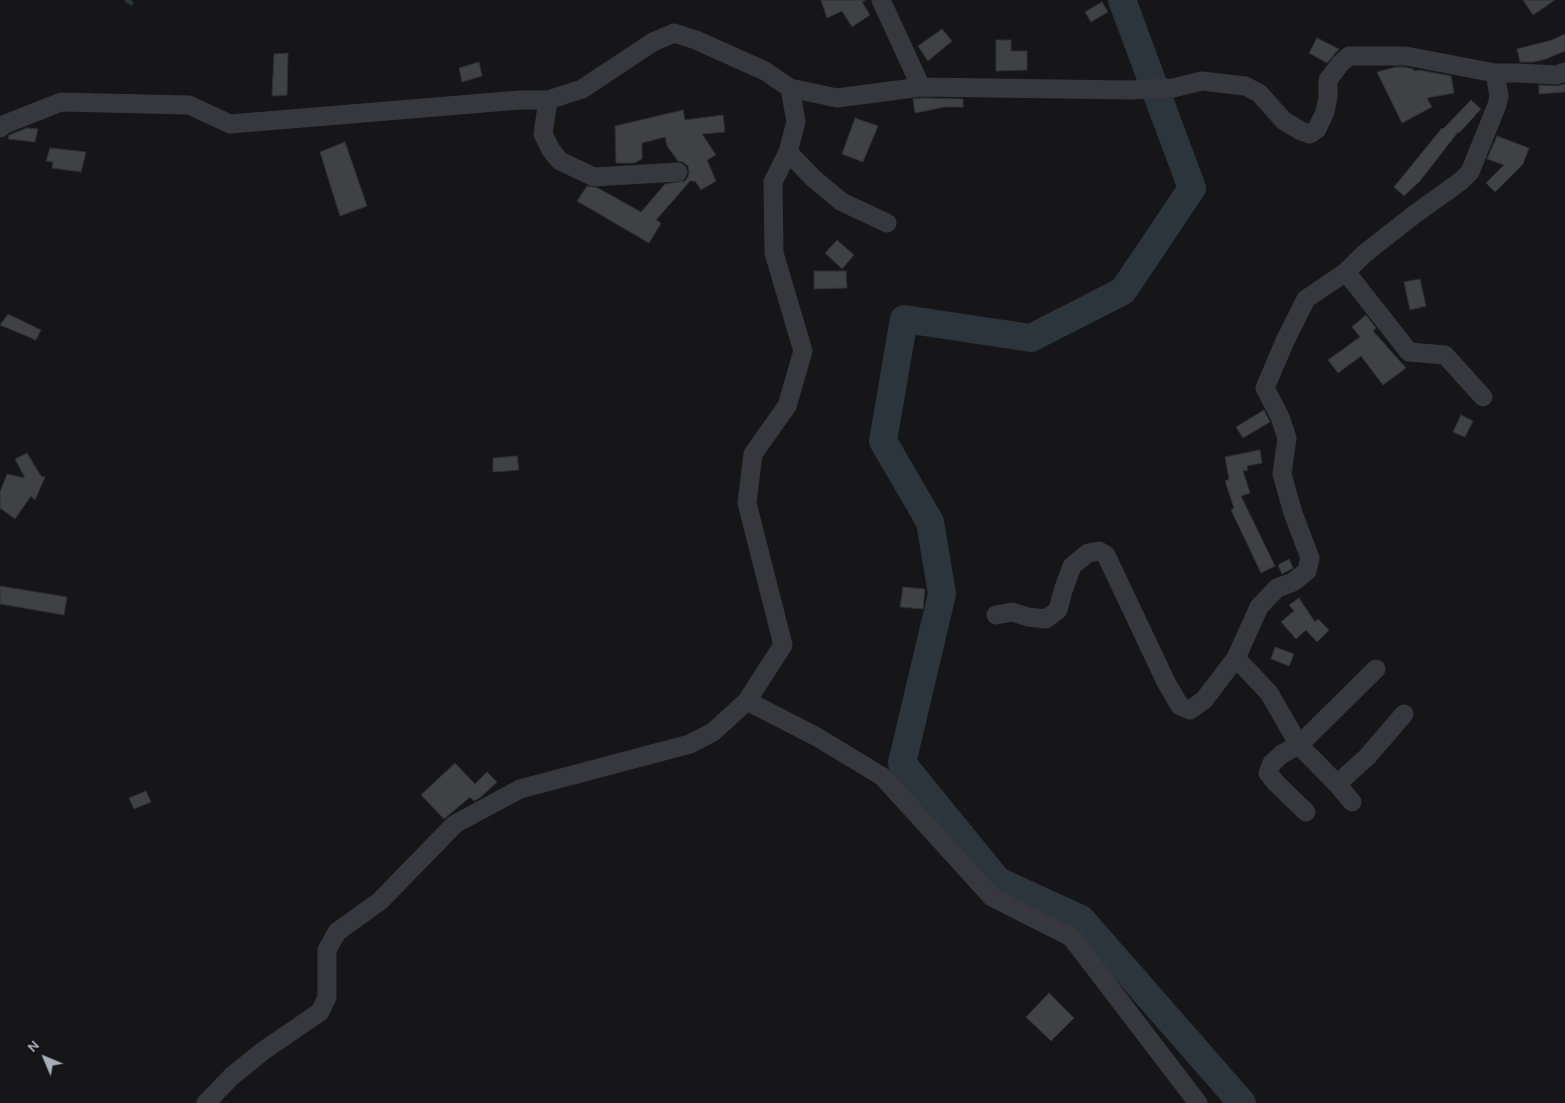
<!DOCTYPE html>
<style>
body{margin:0}
#map{position:relative;width:1565px;height:1103px;overflow:hidden;background:#161618;font-family:Overpass,sans-serif}
canvas{display:block}
.north{position:absolute;left:20px;top:1033px;width:50px;height:50px;-webkit-text-stroke:4px #111113;paint-order:stroke;rotate:315deg;font-size:14px;font-weight:700;line-height:20px;text-align:center;color:#a8adb8}
.north::after{content:'';display:block;margin:auto;width:18px;height:22px;background:#a8adb8;clip-path:polygon(50% 0,100% 100%,50% 72%,0 100%)}
</style>
<div id="map">
<canvas width="1565" height="1103"></canvas>
<div class="north">N</div>
</div>
<script>
const ctx = document.querySelector('canvas').getContext('2d');
ctx.lineJoin = 'round';
const toPath = rows => new Path2D(rows.map(r => 'M' + r).join(''));
function trace(path, color, width, dash) { ctx.strokeStyle = color; ctx.lineWidth = width; ctx.lineCap = dash ? 'butt' : 'round'; ctx.setLineDash(dash || []); ctx.stroke(path); }
function paint(path, color) { ctx.fillStyle = color; ctx.fill(path, 'evenodd'); }
const stream = toPath([
 [127,0,131,3]
]);
const river = toPath([
 [1122,0,1192,188,1123,291,1031,338,904,319,883,441,930,522,942,594,902,763,998,881,1081,919,1242,1103]
]);
const building = toPath([
 [821,0,866,0,862,2,870,15,852,27,842,11,827,18,821,0],
 [1523,0,1555,0,1533,15,1523,0],
 [1102,2,1108,12,1091,22,1085,12,1102,2],
 [942,29,952,41,928,61,918,46,942,29],
 [1565,34,1565,51,1546,59,1533,62,1520,62,1517,49,1552,40,1565,34],
 [1317,38,1339,49,1327,63,1309,53,1317,38],
 [996,40,1011,40,1011,51,1027,51,1027,70,996,71,996,40],
 [288,53,287,95,272,96,274,54,288,53],
 [479,62,482,76,462,82,459,68,479,62],
 [1396,67,1405,67,1413,69,1414,71,1419,70,1451,76,1454,93,1427,98,1432,107,1402,123,1377,72,1396,67],
 [1565,84,1565,92,1539,94,1539,85,1556,86,1565,84],
 [922,98,963,99,963,107,945,107,915,113,913,99,922,98],
 [1471,100,1481,109,1459,133,1458,132,1420,181,1404,196,1394,187,1442,128,1443,129,1471,100],
 [683,110,685,120,723,115,725,132,702,134,716,155,707,160,716,181,701,190,695,181,693,182,691,180,656,220,661,223,649,243,577,201,587,186,598,188,641,212,665,184,685,181,688,177,689,172,688,166,683,162,678,161,667,146,665,137,642,143,642,159,634,163,616,163,615,126,683,110],
 [855,118,878,126,863,162,842,154,855,118],
 [27,128,38,129,35,142,8,139,9,135,27,128],
 [1497,136,1529,148,1523,164,1495,192,1486,183,1504,165,1487,159,1497,136],
 [345,142,367,206,340,216,320,152,345,142],
 [50,148,86,152,81,172,52,168,53,162,46,161,50,148],
 [837,240,854,255,842,269,825,253,837,240],
 [814,271,846,271,847,288,814,289,814,271],
 [1420,279,1426,306,1410,310,1404,282,1420,279],
 [8,314,41,330,36,340,0,325,8,314],
 [1366,315,1376,328,1373,331,1406,368,1383,385,1361,356,1338,373,1328,360,1360,337,1352,327,1366,315],
 [1264,410,1270,422,1243,438,1236,427,1264,410],
 [1461,415,1473,421,1465,437,1453,432,1461,415],
 [1260,450,1262,463,1247,466,1248,470,1243,471,1250,493,1241,496,1275,566,1261,573,1231,510,1234,508,1225,481,1229,479,1225,457,1260,450],
 [27,453,41,476,45,477,35,500,31,496,15,519,0,508,0,492,7,474,25,478,15,459,27,453],
 [517,456,519,470,493,472,493,458,517,456],
 [1289,559,1293,568,1282,574,1278,565,1289,559],
 [0,586,67,597,64,615,0,604,0,586],
 [903,587,925,589,923,609,900,607,903,587],
 [1299,598,1315,622,1318,619,1329,630,1317,642,1306,630,1296,639,1281,622,1294,611,1289,605,1299,598],
 [1275,647,1294,654,1289,666,1271,659,1275,647],
 [455,763,475,784,487,772,497,782,481,797,474,801,470,797,444,819,421,795,455,763],
 [146,791,151,802,134,809,129,798,146,791],
 [1049,993,1074,1018,1051,1041,1026,1017,1049,993]
]);
const minor = toPath([
 [881,0,921,87,1130,90,1173,88,1202,81,1245,86,1259,93,1284,121,1301,131,1310,134,1317,129,1325,112,1328,97,1328,80,1340,64,1349,56,1406,56,1495,73,1519,73,1556,75,1565,72],
 [790,88,796,122,788,152,773,182,774,253,803,351,787,406,753,454,747,503,783,645,747,701,817,737,883,777,992,897,1071,937,1198,1103],
 [548,100,543,134,551,150,560,161,594,177,678,172],
 [0,128,3,125,61,102,189,105,230,124,520,100,548,100,582,89,653,42,674,33,696,40,765,71,790,88,837,98,921,87],
 [788,152,813,178,842,202,887,223],
 [1483,397,1445,355,1409,352,1346,272,1364,254,1415,214,1461,181,1470,172,1497,105,1499,96,1495,73],
 [996,615,1012,612,1028,617,1046,619,1058,610,1063,591,1072,566,1088,553,1099,551,1106,555,1166,682,1180,706,1190,710,1204,700,1236,658,1259,607,1277,588,1293,582,1307,571,1310,558,1293,513,1282,474,1287,438,1280,417,1265,388,1285,341,1306,299,1346,272],
 [1236,658,1269,693,1299,745,1337,784,1352,802],
 [1337,784,1367,757,1404,714],
 [1306,812,1276,783,1268,773,1272,763,1282,754,1299,745,1376,669],
 [206,1103,232,1076,263,1051,320,1012,327,997,327,950,337,932,380,901,455,824,520,789,690,744,713,732,747,701]
]);
trace(stream, '#2c353c', 4.5);
trace(river, '#2c353c', 28);
paint(building, '#404145');
trace(building, '#303034', 1);
trace(minor, '#37383d', 19);
</script>
